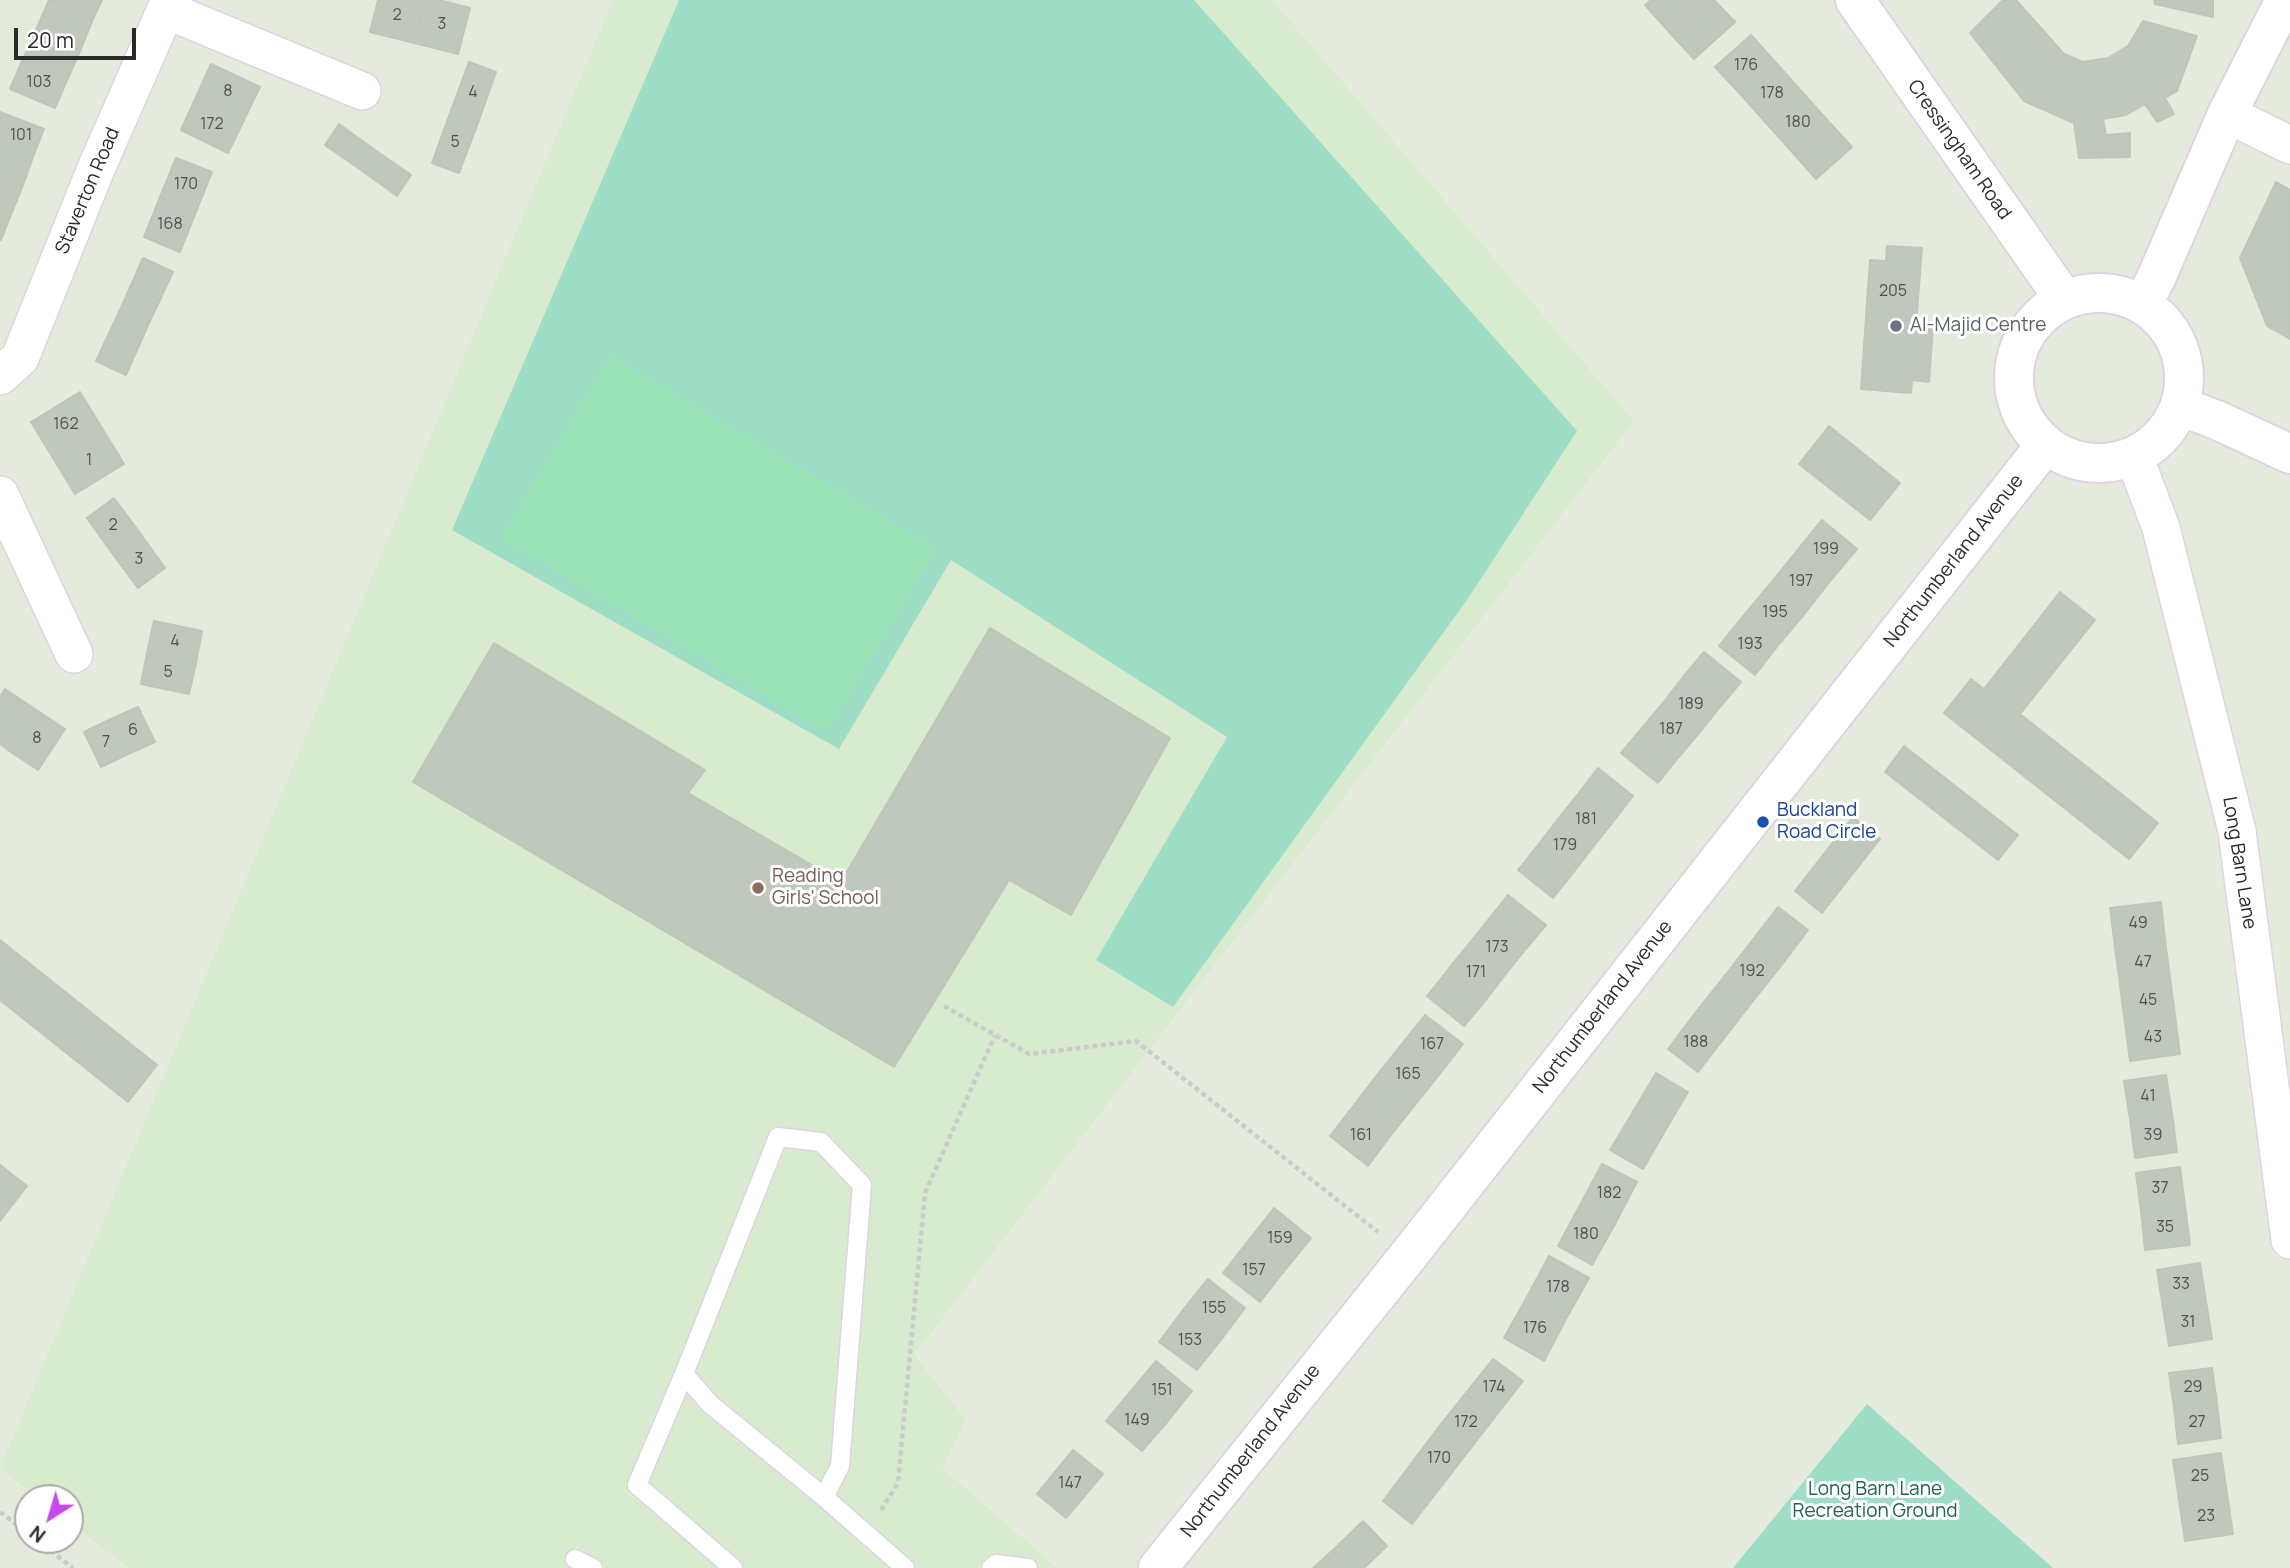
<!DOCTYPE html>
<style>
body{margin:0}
#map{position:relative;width:2290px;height:1568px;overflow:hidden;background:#e4ebdd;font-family:Manrope,sans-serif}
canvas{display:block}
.north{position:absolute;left:14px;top:1484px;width:70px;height:70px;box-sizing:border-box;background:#fff;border:2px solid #aaa;border-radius:50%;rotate:217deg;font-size:19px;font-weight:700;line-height:28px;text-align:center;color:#2a2a2a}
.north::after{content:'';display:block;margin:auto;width:24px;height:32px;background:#c84aec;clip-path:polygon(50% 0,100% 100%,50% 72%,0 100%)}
.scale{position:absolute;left:14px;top:28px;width:122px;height:32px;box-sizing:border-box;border:4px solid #2a2a2a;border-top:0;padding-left:9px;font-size:21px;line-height:24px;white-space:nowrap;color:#2a2a2a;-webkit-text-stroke:5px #fff;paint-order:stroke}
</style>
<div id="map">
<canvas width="2290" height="1568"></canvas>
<div class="north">N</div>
<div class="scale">20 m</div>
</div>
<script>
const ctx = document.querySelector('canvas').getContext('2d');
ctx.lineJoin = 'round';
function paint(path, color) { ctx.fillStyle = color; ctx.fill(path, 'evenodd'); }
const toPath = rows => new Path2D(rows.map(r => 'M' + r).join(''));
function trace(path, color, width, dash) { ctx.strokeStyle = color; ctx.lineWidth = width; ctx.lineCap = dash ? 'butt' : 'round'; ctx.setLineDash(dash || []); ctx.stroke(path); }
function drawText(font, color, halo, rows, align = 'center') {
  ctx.font = font + ' Manrope,sans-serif'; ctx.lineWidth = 6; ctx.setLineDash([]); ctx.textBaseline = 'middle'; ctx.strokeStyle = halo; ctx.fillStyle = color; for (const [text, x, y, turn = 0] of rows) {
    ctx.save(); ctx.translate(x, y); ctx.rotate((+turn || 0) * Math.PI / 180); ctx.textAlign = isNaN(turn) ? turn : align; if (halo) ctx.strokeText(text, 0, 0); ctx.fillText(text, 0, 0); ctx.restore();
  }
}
const education = toPath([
 [613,0,1272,0,1634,421,914,1355,966,1420,942,1468,1057,1568,129,1568,70,1523,70,1498,37,1498,0,1468]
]);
const green = toPath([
 [679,0,1194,0,1577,431,1469,597,1173,1007,1096,960,1227,737,951,560,839,749,452,530],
 [1867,1404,2053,1568,1733,1568]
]);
const pitch = toPath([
 [610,355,936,549,827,732,501,538]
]);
const building = toPath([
 [49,0,102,0,93,19,49,0],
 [49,0,93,19,81,49,36,30,49,0],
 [378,0,425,0,414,43,370,32,378,0],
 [425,0,439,0,470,8,458,54,414,43,425,0],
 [1651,0,1708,0,1671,34,1645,5,1651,0],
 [1708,0,1714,0,1735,22,1694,59,1671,34,1708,0],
 [2003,0,2016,0,2064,54,2083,62,2108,58,2128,46,2143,21,2197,36,2177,91,2165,98,2174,114,2157,122,2145,104,2126,115,2103,119,2106,135,2130,133,2130,157,2079,158,2074,123,2024,101,1970,33,2003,0],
 [2154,0,2213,0,2213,17,2155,4,2154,0],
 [36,30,81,49,68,78,23,59,36,30],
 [1751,35,1777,64,1742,96,1715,67,1751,35],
 [23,59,68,78,55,108,10,89,23,59],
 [469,62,496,72,478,123,450,113,469,62],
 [211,64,260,87,244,120,196,97,211,64],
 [1777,64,1803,93,1767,124,1742,96,1777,64],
 [1803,93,1829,122,1794,154,1767,124,1803,93],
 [196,97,244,120,228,153,181,130,196,97],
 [0,112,44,129,33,157,0,144,0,112],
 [450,113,478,123,459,173,432,163,450,113],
 [1829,122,1852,147,1816,179,1794,154,1829,122],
 [339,124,375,150,361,170,325,145,339,124],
 [0,144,33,157,23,185,0,176,0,144],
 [375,150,411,175,397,196,361,170,375,150],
 [176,158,212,172,196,212,160,197,176,158],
 [0,176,23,185,12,212,0,207,0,176],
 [2276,182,2290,190,2290,339,2267,326,2240,258,2276,182],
 [160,197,196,212,180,252,144,237,160,197],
 [0,207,12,212,1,240,0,239,0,207],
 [1887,246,1922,248,1916,324,1933,325,1929,382,1912,380,1911,393,1861,389,1870,260,1886,261,1887,246],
 [143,258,173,272,149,323,120,310,143,258],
 [120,310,149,323,126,375,96,361,120,310],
 [80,392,102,428,53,458,31,422,80,392],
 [1829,426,1900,483,1870,520,1799,464,1829,426],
 [102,428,124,464,75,494,53,458,102,428],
 [114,498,140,533,112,553,87,518,114,498],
 [1822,520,1857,549,1831,580,1796,552,1822,520],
 [140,533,165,568,138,588,112,553,140,533],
 [1796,552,1831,580,1806,612,1771,583,1796,552],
 [1771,583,1806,612,1780,643,1745,614,1771,583],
 [2060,592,2095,620,2020,714,2158,823,2129,859,1944,713,1971,679,1984,689,2060,592],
 [1745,614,1780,643,1755,675,1719,646,1745,614],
 [154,621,202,631,196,663,147,653,154,621],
 [990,628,1170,738,1071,915,1009,880,894,1067,413,782,494,643,705,770,688,793,841,882,990,628],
 [1704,652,1741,682,1720,707,1683,677,1704,652],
 [147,653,196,663,189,694,141,684,147,653],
 [1683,677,1720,707,1699,733,1663,703,1683,677],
 [5,689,35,709,8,750,0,744,0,697,5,689],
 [1663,703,1699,733,1678,758,1642,728,1663,703],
 [138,707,155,742,128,754,111,719,138,707],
 [35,709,65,729,38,770,8,750,35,709],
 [111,719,128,754,101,767,84,732,111,719],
 [1642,728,1678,758,1658,783,1621,753,1642,728],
 [1904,746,2018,835,1998,860,1885,772,1904,746],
 [1598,768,1633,796,1613,822,1578,794,1598,768],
 [1578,794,1613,822,1593,847,1558,819,1578,794],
 [1853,817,1880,839,1851,876,1823,855,1853,817],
 [1558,819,1593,847,1573,873,1538,845,1558,819],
 [1538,845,1573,873,1553,898,1518,870,1538,845],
 [1823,855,1851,876,1822,913,1795,891,1823,855],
 [1508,895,1546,925,1525,950,1488,920,1508,895],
 [2161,902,2165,940,2115,947,2110,908,2161,902],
 [1778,907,1808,930,1781,966,1751,942,1778,907],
 [1488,920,1525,950,1505,975,1468,945,1488,920],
 [0,940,157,1065,128,1102,0,1000,0,940],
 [2165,940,2170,978,2120,985,2115,947,2165,940],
 [1751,942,1781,966,1753,1001,1723,978,1751,942],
 [1468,945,1505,975,1485,1001,1447,971,1468,945],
 [1447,971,1485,1001,1464,1026,1427,996,1447,971],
 [1723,978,1753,1001,1725,1037,1695,1013,1723,978],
 [2170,978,2175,1016,2125,1023,2120,985,2170,978],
 [1695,1013,1725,1037,1698,1072,1668,1049,1695,1013],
 [1425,1015,1463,1044,1439,1075,1401,1045,1425,1015],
 [2175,1016,2180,1054,2130,1061,2125,1023,2175,1016],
 [1401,1045,1439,1075,1415,1105,1377,1075,1401,1045],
 [1656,1073,1688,1092,1665,1131,1633,1112,1656,1073],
 [1377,1075,1415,1105,1391,1135,1354,1105,1377,1075],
 [2166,1075,2172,1113,2130,1119,2124,1081,2166,1075],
 [1354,1105,1391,1135,1368,1166,1330,1136,1354,1105],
 [1633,1112,1665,1131,1643,1169,1610,1150,1633,1112],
 [2172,1113,2177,1152,2135,1158,2130,1119,2172,1113],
 [1602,1164,1637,1182,1615,1224,1580,1205,1602,1164],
 [0,1165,27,1186,0,1221,0,1165],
 [2180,1167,2185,1206,2141,1211,2136,1173,2180,1167],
 [1580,1205,1615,1224,1592,1265,1558,1246,1580,1205],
 [2185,1206,2190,1245,2145,1250,2141,1211,2185,1206],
 [1274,1208,1311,1238,1285,1270,1248,1241,1274,1208],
 [1248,1241,1285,1270,1260,1302,1223,1273,1248,1241],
 [1549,1256,1589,1278,1566,1319,1527,1297,1549,1256],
 [2200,1263,2206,1301,2163,1308,2157,1270,2200,1263],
 [1208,1279,1245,1308,1221,1340,1183,1310,1208,1279],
 [1527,1297,1566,1319,1544,1361,1504,1338,1527,1297],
 [2206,1301,2212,1339,2169,1346,2163,1308,2206,1301],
 [1183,1310,1221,1340,1197,1370,1159,1342,1183,1310],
 [1493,1359,1523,1381,1495,1417,1465,1394,1493,1359],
 [1156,1361,1192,1391,1168,1421,1131,1391,1156,1361],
 [2212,1368,2217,1403,2174,1408,2169,1373,2212,1368],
 [1131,1391,1168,1421,1142,1451,1106,1421,1131,1391],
 [1465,1394,1495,1417,1467,1453,1437,1429,1465,1394],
 [2217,1403,2221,1438,2178,1444,2174,1408,2217,1403],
 [1437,1429,1467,1453,1440,1488,1410,1465,1437,1429],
 [1073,1450,1103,1474,1066,1518,1037,1494,1073,1450],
 [2221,1453,2227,1494,2179,1500,2173,1460,2221,1453],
 [1410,1465,1440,1488,1412,1524,1383,1501,1410,1465],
 [2227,1494,2233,1534,2185,1541,2179,1500,2227,1494],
 [1363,1521,1387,1546,1364,1568,1348,1568,1332,1551,1363,1521],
 [1332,1551,1348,1568,1313,1568,1332,1551]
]);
const path = toPath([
 [944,1006,1029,1054,1136,1041,1378,1232],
 [881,1510,898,1483,925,1193,995,1035],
 [0,1512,28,1533],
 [37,1540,73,1568]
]);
const lane = toPath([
 [684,1374,710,1404,824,1497],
 [575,1559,593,1568],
 [733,1568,637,1485,684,1374,778,1137,821,1142,862,1185,840,1466,824,1497,905,1568],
 [991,1568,996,1564,1028,1568]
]);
const street = toPath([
 [166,10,362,91],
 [2227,114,2290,145],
 [0,376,20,358,95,171,170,0],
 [2134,456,2161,528,2237,831,2290,1240],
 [0,495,74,654]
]);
const secondary = toPath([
 [1855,0,2064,299],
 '2014 378a85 85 0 1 1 170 0a85 85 0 1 1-170 0Z',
 [2143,304,2157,276,2227,114,2285,0],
 [2180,406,2219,421,2290,454],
 [1158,1568,1408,1256,2046,444]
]);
const markers = [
 [1896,326,7,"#6b7280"],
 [1763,822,7,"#1a4fb4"],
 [758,888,7,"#8d6e63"]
];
const numberNames = [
 ["2",397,16],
 ["3",442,25],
 ["176",1746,66],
 ["103",39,83],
 ["8",228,92],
 ["4",473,93],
 ["178",1772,94],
 ["180",1798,123],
 ["172",212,125],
 ["101",21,136],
 ["5",455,143],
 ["170",186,185],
 ["168",170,225],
 ["205",1893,292],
 ["162",66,425],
 ["1",89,461],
 ["2",113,526],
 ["199",1826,550],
 ["3",139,560],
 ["197",1801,582],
 ["195",1775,613],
 ["4",175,642],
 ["193",1750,645],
 ["5",168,673],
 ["189",1691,705],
 ["187",1671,730],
 ["6",133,731],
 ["8",37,739],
 ["7",106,743],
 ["181",1586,820],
 ["179",1565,846],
 ["49",2138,924],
 ["173",1497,948],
 ["47",2143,963],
 ["192",1752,972],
 ["171",1476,973],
 ["45",2148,1001],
 ["43",2153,1038],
 ["188",1696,1043],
 ["167",1432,1045],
 ["165",1408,1075],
 ["41",2148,1097],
 ["161",1361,1136],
 ["39",2153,1136],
 ["37",2160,1189],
 ["182",1609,1194],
 ["35",2165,1228],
 ["180",1586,1235],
 ["159",1280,1239],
 ["157",1254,1271],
 ["33",2181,1285],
 ["178",1558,1288],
 ["155",1214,1309],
 ["31",2188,1323],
 ["176",1535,1329],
 ["153",1190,1341],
 ["174",1494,1388],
 ["29",2193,1388],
 ["151",1162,1391],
 ["149",1137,1421],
 ["172",1466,1423],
 ["27",2197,1423],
 ["170",1439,1459],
 ["25",2200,1477],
 ["147",1070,1484],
 ["23",2206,1517]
];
const streetNames = [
 ["Cressingham Road",1959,150,55],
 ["Staverton Road",88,191,-67],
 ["Northumberland Avenue",1954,561,-52],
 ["Long Barn Lane",2239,863,81],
 ["Northumberland Avenue",1603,1007,-52],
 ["Northumberland Avenue",1251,1451,-52]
];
const worshipNames = [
 ["Al-Majid Centre",1910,326]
];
const transitNames = [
 ["Buckland",1777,811],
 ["Road Circle",1777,833]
];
const educationNames = [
 ["Reading",772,877],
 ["Girls' School",772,899]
];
const parkNames = [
 ["Long Barn Lane",1875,1490],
 ["Recreation Ground",1875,1512]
];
paint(education, '#d9ebce');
paint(green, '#9edec6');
paint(pitch, '#9be4b7');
paint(building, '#c0c7bd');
trace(building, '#bdc6b7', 2);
trace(lane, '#ded3e2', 21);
trace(street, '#ded3e2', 40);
trace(secondary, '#ded3e2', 42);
trace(path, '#ccc', 4.5, [5, 3.5]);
trace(lane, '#fff', 18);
trace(street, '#fff', 37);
trace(secondary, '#fff', 38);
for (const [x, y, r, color] of markers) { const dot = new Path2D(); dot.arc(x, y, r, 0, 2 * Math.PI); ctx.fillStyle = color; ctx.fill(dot); trace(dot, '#fff', 2.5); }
drawText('16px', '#50514f', null, numberNames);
drawText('19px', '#2a2a2a', '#fff', streetNames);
drawText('19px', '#5b616d', '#fff', worshipNames, 'left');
drawText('19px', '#164399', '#fff', transitNames, 'left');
drawText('19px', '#785e54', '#fff', educationNames, 'left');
drawText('19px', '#206252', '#fff', parkNames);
</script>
